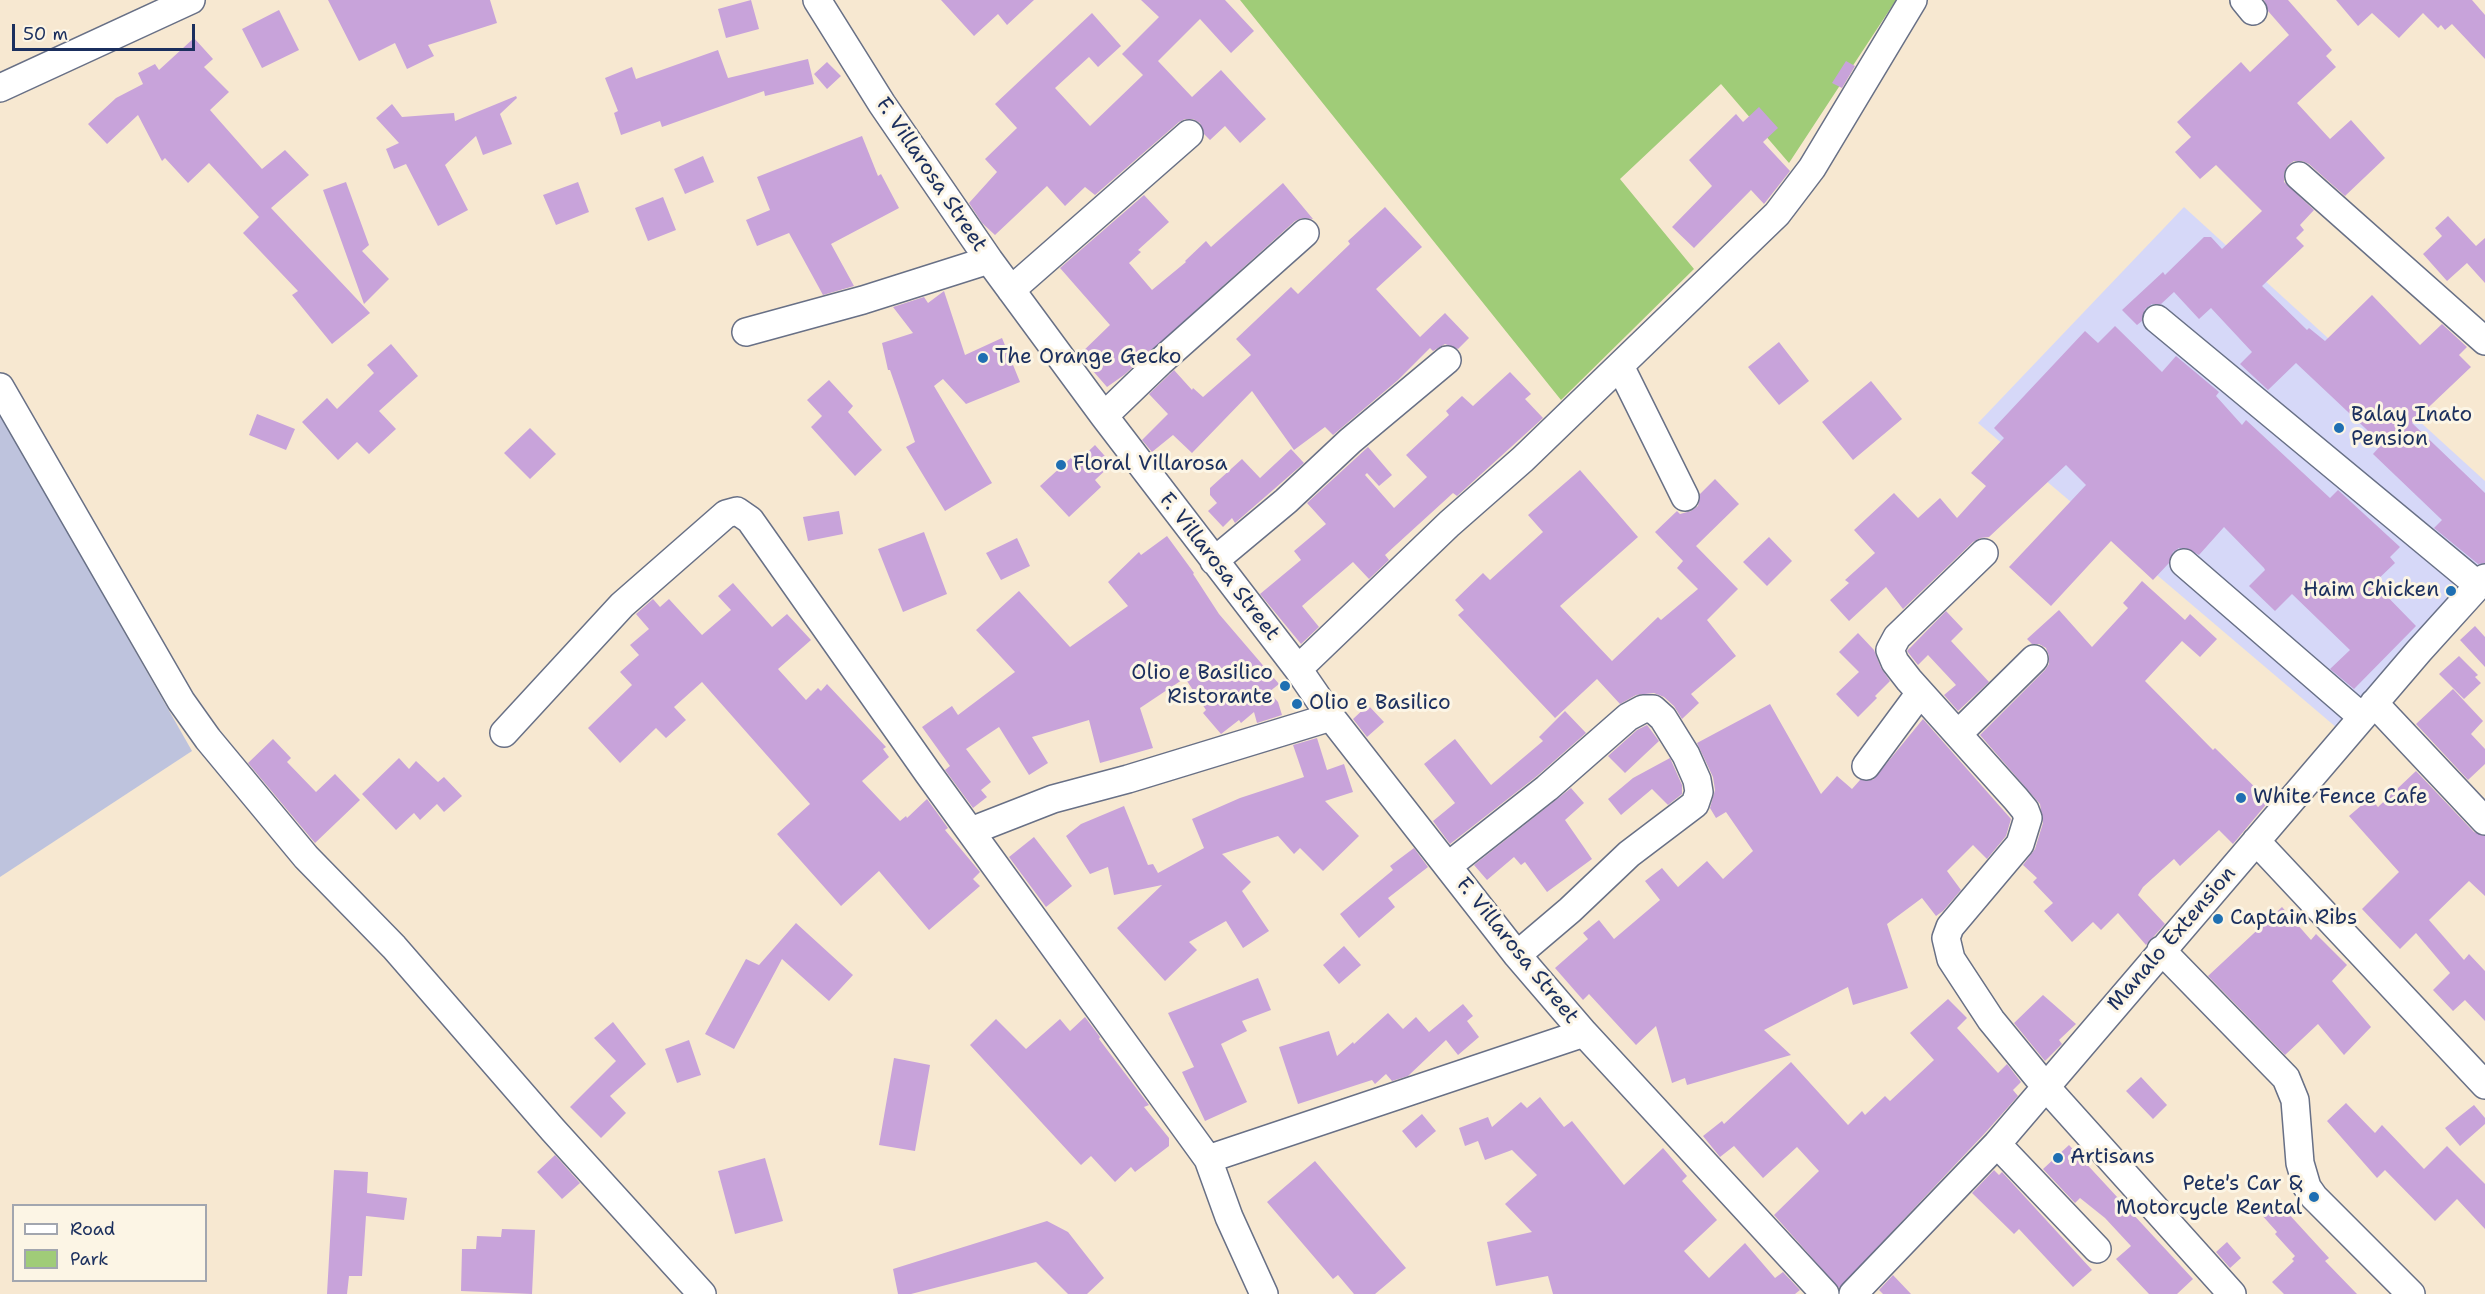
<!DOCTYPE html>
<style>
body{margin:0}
#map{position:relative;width:2485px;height:1294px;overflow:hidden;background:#f7e8d1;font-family:"Shantell Sans",sans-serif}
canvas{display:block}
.legend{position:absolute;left:12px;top:1204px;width:195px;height:78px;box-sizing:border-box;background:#fcf5e5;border:2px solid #a2a6af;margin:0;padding:8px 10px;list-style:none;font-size:18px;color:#1b2f5e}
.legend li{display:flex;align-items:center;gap:12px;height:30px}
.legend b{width:30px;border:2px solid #a2a6af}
.scale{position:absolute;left:12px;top:24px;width:183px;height:27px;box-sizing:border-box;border:3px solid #1b2f5e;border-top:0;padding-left:8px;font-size:18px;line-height:21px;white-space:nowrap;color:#1b2f5e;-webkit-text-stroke:4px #fcf5e5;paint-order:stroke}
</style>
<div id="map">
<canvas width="2485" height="1294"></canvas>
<ul class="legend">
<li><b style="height:8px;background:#fff"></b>Road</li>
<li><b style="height:16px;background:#a0cc78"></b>Park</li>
</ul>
<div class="scale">50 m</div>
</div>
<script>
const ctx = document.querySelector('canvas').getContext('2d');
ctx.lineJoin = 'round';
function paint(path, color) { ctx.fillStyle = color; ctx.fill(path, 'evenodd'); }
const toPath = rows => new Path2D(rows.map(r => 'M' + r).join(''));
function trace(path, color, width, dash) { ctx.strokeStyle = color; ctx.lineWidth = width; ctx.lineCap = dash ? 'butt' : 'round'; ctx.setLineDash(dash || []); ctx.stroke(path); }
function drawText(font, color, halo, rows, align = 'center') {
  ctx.font = font + ' "Shantell Sans",sans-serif'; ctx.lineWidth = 6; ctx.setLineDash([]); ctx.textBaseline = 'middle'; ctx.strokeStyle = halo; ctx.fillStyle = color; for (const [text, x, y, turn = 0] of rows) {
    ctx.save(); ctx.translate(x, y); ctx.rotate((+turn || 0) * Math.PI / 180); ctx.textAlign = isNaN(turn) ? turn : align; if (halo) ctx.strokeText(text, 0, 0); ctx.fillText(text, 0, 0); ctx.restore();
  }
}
const built = toPath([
 [2184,207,2485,481,2485,569,2337,728,1978,423]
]);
const industrial = toPath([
 [0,414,192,751,0,877]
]);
const green = toPath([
 [1240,0,1896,0,1789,163,1721,84,1620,179,1694,269,1561,400]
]);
const building = toPath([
 [328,0,490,0,497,23,428,45,434,56,407,69,395,43,359,61],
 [751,0,759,29,726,38,718,9],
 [941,0,1034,0,1007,25,998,14,974,36],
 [1141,0,1225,0,1254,31,1231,53,1200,19,1158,61,1192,97,1221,70,1266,119,1240,143,1225,126,1210,140,1204,134,1200,123,1193,119,1185,119,1179,122,1095,195,1085,187,1065,206,1047,186,995,235,982,223,969,203,997,172,985,159,1017,128,995,104,1092,13,1121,46,1098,67,1089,57,1055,88,1090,126,1143,75,1122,54,1159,17],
 [2264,0,2288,0,2332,50,2326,56,2336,67,2297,103,2330,139,2351,120,2385,158,2345,196,2309,164,2302,161,2294,161,2288,165,2284,173,2284,182,2314,210,2300,225,2304,230,2296,238,2304,246,2262,286,2307,330,2309,328,2325,341,2372,295,2420,345,2442,324,2467,347,2459,355,2471,367,2412,423,2485,493,2485,563,2478,564,2434,528,2442,520,2373,454,2382,444,2296,363,2268,390,2240,364,2252,352,2211,308,2199,319,2174,292,2161,304,2152,304,2145,309,2142,321,2137,325,2122,310,2163,272,2165,275,2204,237,2211,237,2222,249,2262,211,2216,165,2200,179,2175,152,2191,137,2177,122,2241,62,2250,72,2289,35,2268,11],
 [2336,0,2472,0,2485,15,2485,59,2452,24,2445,30,2441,25,2438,28,2423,13,2399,38,2372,13,2358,26],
 [279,10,299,50,262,68,242,29],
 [194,38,213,59,204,67,229,92,210,110,262,169,285,150,309,175,271,208,370,313,332,344,292,295,298,291,243,233,259,217,209,163,188,183,165,158,162,161,138,115,107,144,88,124,116,98,143,84,138,73,155,64,159,70],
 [718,50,728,78,808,59,814,84,765,96,764,91,662,127,660,121,621,135,614,113,618,111,605,78,632,67,636,79],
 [1846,61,1855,66,1842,88,1832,83],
 [827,62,841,76,827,89,814,74],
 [516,96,517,98,500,114,512,144,483,155,476,136,445,165,468,210,438,226,406,164,394,169,386,149,399,143,376,118,392,104,402,117,454,113,455,121],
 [1759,107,1778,128,1763,142,1790,171,1764,204,1751,190,1694,248,1672,227,1712,186,1689,160,1736,114,1743,122],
 [862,136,878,176,881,174,899,208,831,244,854,286,823,295,789,233,757,246,746,220,770,210,757,177],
 [703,156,714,182,685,194,674,169],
 [346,182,369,245,362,251,389,279,364,304,323,190],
 [578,182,589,212,556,225,543,195],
 [1283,183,1313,219,1302,218,1295,221,1124,375,1107,387,1079,355,1110,325,1060,268,1144,195,1169,222,1138,250,1141,252,1129,263,1152,290,1186,262,1185,261,1206,241,1211,247],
 [663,197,676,230,648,241,635,208],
 [1385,207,1422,247,1376,289,1420,337,1445,313,1469,338,1458,349,1445,344,1433,351,1430,348,1398,380,1333,435,1325,427,1294,450,1252,391,1192,453,1173,435,1152,452,1142,440,1168,414,1149,394,1174,370,1192,390,1193,388,1203,397,1251,355,1236,339,1291,287,1298,294,1350,244,1348,241],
 [2448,216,2476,246,2485,238,2485,283,2467,263,2447,281,2423,254,2442,236,2435,228],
 [944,291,965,355,1002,338,1020,382,966,404,943,379,934,386,992,483,945,511,906,447,915,442,890,370,888,370,882,343,913,333,893,307,924,297,928,303],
 [2115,326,2162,372,2176,356,2219,392,2216,396,2242,425,2246,420,2330,498,2338,490,2400,547,2390,557,2395,563,2374,583,2416,626,2354,689,2330,669,2350,650,2292,594,2275,611,2249,586,2265,570,2264,568,2224,527,2199,555,2186,548,2179,548,2173,552,2169,563,2153,580,2111,541,2051,606,2009,567,2086,485,2066,465,1989,537,1980,538,1973,542,1903,609,1886,587,1849,621,1830,600,1849,583,1845,580,1875,553,1854,530,1894,493,1918,518,1940,498,1957,518,1986,486,1971,473,2004,438,1994,428,2085,331,2098,343],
 [1779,342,1809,381,1779,405,1748,367],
 [391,344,418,376,379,411,396,429,369,454,357,442,338,460,302,422,327,398,337,409,374,373,367,365],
 [1510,372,1531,394,1525,399,1543,418,1457,496,1453,493,1385,555,1389,560,1369,579,1353,562,1302,606,1319,627,1301,644,1260,594,1301,560,1294,551,1326,524,1307,503,1368,447,1392,475,1379,486,1367,473,1365,475,1394,508,1427,477,1406,455,1449,415,1446,411,1462,396,1473,406],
 [829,380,853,406,848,412,882,450,855,476,811,427,822,416,807,400],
 [1871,381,1902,419,1853,460,1822,422],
 [257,414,295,429,286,450,249,435],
 [530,428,556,454,530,479,504,453],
 [1095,445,1112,464,1095,480,1101,487,1069,517,1040,486,1073,456,1078,461],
 [1291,449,1304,463,1235,523,1232,518,1223,527,1208,511,1217,503,1210,495,1210,488,1242,459,1260,478],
 [1580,470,1638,537,1560,606,1612,661,1658,617,1661,620,1698,589,1677,568,1683,561,1655,532,1677,511,1680,514,1691,511,1698,506,1700,494,1715,479,1739,504,1696,546,1738,589,1707,620,1736,656,1691,694,1699,703,1682,719,1674,706,1664,697,1654,693,1636,695,1620,704,1597,679,1555,718,1458,615,1464,610,1455,600,1483,573,1490,580,1543,532,1528,515],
 [839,511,843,534,808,541,803,517],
 [924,532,947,594,903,612,878,549],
 [1167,536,1194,573,1193,574,1219,614,1279,684,1269,692,1278,702,1282,715,1257,723,1254,712,1241,723,1239,720,1221,734,1203,713,1206,710,1185,678,1140,708,1153,748,1100,763,1089,720,1032,737,1048,763,1029,775,999,727,966,749,991,782,981,790,987,797,973,808,945,770,950,766,922,727,952,706,958,715,1015,672,976,630,1019,591,1070,647,1128,606,1108,582,1139,552,1141,555],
 [1769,537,1792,561,1767,586,1743,562],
 [1017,538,1030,566,1001,580,986,553],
 [2142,581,2185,620,2190,614,2217,639,2200,657,2182,641,2145,681,2213,750,2215,748,2269,801,2233,844,2219,830,2180,866,2174,859,2143,887,2138,895,2165,924,2146,945,2118,913,2101,930,2093,922,2072,942,2044,911,2053,903,2033,882,2037,878,2023,865,2035,849,2043,823,2040,804,1980,735,2045,670,2049,664,2049,656,2046,648,2039,644,2032,644,2027,639,2059,610,2092,647,2128,608,2123,603],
 [733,583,772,627,787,614,811,640,778,669,806,700,818,688,821,691,827,684,886,747,883,749,889,757,862,781,900,821,906,816,907,818,927,799,948,828,945,830,980,872,973,879,980,886,929,930,879,871,841,906,777,834,810,804,702,682,674,707,686,720,666,738,656,728,620,763,588,728,632,685,620,672,639,655,630,645,649,629,636,614,653,599,660,607,669,599,702,635,731,610,718,596],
 [1946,611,1963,629,1951,641,1989,682,1958,711,1944,695,1956,685,1928,655,1918,665,1907,651],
 [2475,626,2485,637,2485,667,2460,640],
 [1858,633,1874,650,1881,668,1890,681,1875,696,1877,698,1858,717,1836,694,1859,672,1839,652],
 [2459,656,2478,675,2475,677,2481,683,2464,699,2439,674],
 [2453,689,2483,721,2471,734,2485,749,2485,764,2468,780,2416,724],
 [1770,704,1821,794,1837,776,1852,789,1860,780,1873,780,1923,719,2011,819,2006,836,1987,859,1973,845,1947,871,1961,890,1943,911,1936,916,1922,898,1887,924,1908,988,1853,1005,1848,987,1764,1030,1791,1055,1687,1085,1685,1078,1672,1083,1656,1026,1636,1045,1589,994,1583,1000,1555,968,1588,939,1583,933,1599,920,1614,939,1660,900,1645,881,1662,868,1678,887,1707,861,1723,879,1753,851,1726,812,1716,818,1710,808,1715,790,1713,777,1697,743],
 [1368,705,1384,722,1367,737,1353,719],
 [1565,711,1586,733,1537,776,1450,844,1433,821,1455,803,1424,764,1455,739,1491,785,1543,741,1539,737],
 [1647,725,1659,741,1625,773,1608,756,1637,730],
 [1317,738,1327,770,1344,764,1353,792,1325,801,1359,836,1323,871,1300,848,1294,854,1278,836,1222,854,1251,882,1242,891,1269,931,1243,948,1226,921,1189,942,1197,950,1165,981,1117,928,1162,885,1114,895,1108,867,1090,874,1066,836,1081,824,1124,806,1148,865,1153,864,1158,873,1204,848,1192,819,1240,798,1304,777,1293,745],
 [273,739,291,758,287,762,316,792,335,774,360,800,315,843,248,763],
 [399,758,409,769,416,761,438,782,444,777,462,796,444,812,437,804,420,820,414,813,396,830,362,794],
 [1670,758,1682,785,1682,794,1668,805,1652,789,1621,815,1608,799,1633,778],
 [2416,771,2474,832,2485,836,2485,896,2469,881,2429,920,2464,960,2469,954,2485,971,2485,1021,2465,1000,2453,1011,2433,990,2450,973,2416,933,2400,949,2362,909,2399,872,2349,816,2370,798,2378,807],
 [1571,788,1584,803,1565,820,1592,859,1547,892,1525,862,1521,865,1514,857,1487,880,1474,865],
 [1034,837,1072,886,1046,907,1009,857],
 [1414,848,1428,867,1388,898,1395,907,1359,938,1340,914,1393,870,1390,866],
 [2282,907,2311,940,2316,934,2347,965,2332,981,2371,1027,2344,1055,2318,1024,2285,1055,2208,976],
 [796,923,853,975,829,1001,782,959,734,1049,705,1034,746,959,759,965],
 [1344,946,1361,965,1339,984,1323,965],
 [1258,978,1271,1010,1242,1021,1247,1031,1221,1044,1247,1102,1205,1121,1182,1072,1194,1067,1168,1013],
 [2043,995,2076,1024,2059,1040,2062,1044,2045,1061,2014,1023],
 [1948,999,1967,1018,1957,1028,1998,1073,2007,1064,2021,1082,2013,1090,2018,1096,1985,1133,1839,1288,1774,1215,1819,1171,1797,1147,1763,1178,1734,1146,1720,1157,1703,1136,1722,1121,1724,1124,1791,1062,1848,1125,1862,1111,1865,1115,1885,1096,1890,1101,1934,1060,1910,1033],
 [1463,1004,1473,1016,1467,1021,1479,1037,1458,1055,1446,1040,1408,1076,1392,1081,1386,1074,1375,1084,1372,1080,1298,1104,1279,1047,1329,1031,1337,1056,1353,1042,1354,1044,1388,1013,1403,1029,1416,1017,1429,1032],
 [1085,1017,1100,1037,1099,1039,1149,1105,1144,1107,1169,1138,1169,1146,1135,1172,1131,1167,1115,1182,1091,1156,1081,1165,1079,1163,970,1045,996,1019,1026,1049,1060,1019,1070,1031],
 [613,1022,646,1064,610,1096,626,1113,601,1138,570,1107,616,1061,594,1038],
 [689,1040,701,1075,677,1083,665,1049],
 [894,1058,930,1065,915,1151,879,1145],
 [2141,1077,2167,1105,2153,1119,2126,1091],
 [1540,1097,1564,1127,1572,1121,1624,1185,1663,1148,1687,1176,1682,1181,1717,1220,1684,1251,1709,1278,1745,1243,1775,1278,1783,1272,1800,1290,1795,1294,1553,1294,1548,1276,1496,1286,1487,1242,1532,1232,1505,1204,1537,1175,1512,1150,1485,1160,1478,1141,1465,1146,1459,1128,1488,1117,1492,1127,1521,1102,1527,1108],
 [2346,1103,2375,1133,2382,1125,2424,1169,2447,1146,2485,1184,2485,1229,2457,1199,2435,1221,2385,1170,2377,1178,2327,1121],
 [2474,1105,2485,1118,2485,1124,2460,1146,2445,1128],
 [1422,1114,1436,1131,1416,1148,1402,1131],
 [2069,1145,2193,1279,2177,1294,2149,1294,2116,1259,2131,1246,2105,1218,2080,1198,2075,1203,2043,1169],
 [555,1155,580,1183,562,1199,537,1172],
 [765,1158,783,1221,735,1234,718,1171],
 [1315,1161,1406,1268,1375,1294,1354,1294,1338,1275,1333,1279,1267,1202],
 [334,1170,368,1172,367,1193,407,1198,404,1220,366,1216,362,1276,349,1276,347,1294,327,1294],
 [1994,1170,1999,1175,2002,1172,2092,1270,2073,1287,2019,1229,2014,1234,1972,1193],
 [2275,1199,2329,1258,2325,1261,2357,1294,2284,1294,2272,1282,2294,1261,2292,1259,2295,1256,2275,1234,2277,1232,2260,1213],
 [1047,1221,1068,1232,1104,1278,1087,1294,1068,1294,1036,1262,911,1294,898,1294,893,1269],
 [502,1229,535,1230,532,1294,461,1291,462,1249,476,1249,477,1236,501,1237],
 [2227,1242,2241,1258,2230,1268,2216,1252],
 [1893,1275,1911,1294,1883,1294,1879,1290]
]);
const minor = toPath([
 [817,0,882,104,989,260,1104,416,1298,669,1331,717,1517,955,1584,1033,1825,1294],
 [2244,0,2253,11],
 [0,88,191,0],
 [2299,176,2485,341],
 [1011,290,1189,134],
 [2157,319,2478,585],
 [746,332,863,300,989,260],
 [1620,366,1685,497],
 [0,387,181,701,208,739,306,857,394,947,553,1130,702,1294],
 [1104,416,1160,362,1305,233],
 [1984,553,1897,637,1890,650,1895,662,1909,680,2016,799,2025,810,2028,818,2020,844,1950,927,1946,938,1951,959,1991,1020,2045,1086,2232,1294],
 [1214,561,1286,501,1350,441,1447,360],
 [2184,563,2362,717],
 [1298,669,1449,524,1523,459,1777,214,1812,168,1913,0],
 [2374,703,2485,821],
 [504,733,622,605,726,514,737,511,750,520,928,773,1208,1159,1584,1033],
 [1959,733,2034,659],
 [1866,766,1920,693],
 [971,831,1053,799,1128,779,1331,717],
 [2256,841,2485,1085],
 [1448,866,1547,788,1628,717,1643,709,1653,709,1663,718,1686,755,1697,780,1699,792,1695,804,1629,854,1570,910,1517,955],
 [2161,950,2286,1078,2295,1100,2300,1163,2307,1187,2314,1197,2411,1294],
 [1997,1144,2097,1249],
 [1208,1159,1229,1217,1264,1294],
 [1853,1294,1997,1144,2419,651,2485,578]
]);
const markers = [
 [983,358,6,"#1f6fb2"],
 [2339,428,6,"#1f6fb2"],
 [1061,465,6,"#1f6fb2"],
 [2451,591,6,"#1f6fb2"],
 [1285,686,6,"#1f6fb2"],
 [1297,704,6,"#1f6fb2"],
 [2241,798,6,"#1f6fb2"],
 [2218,919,6,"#1f6fb2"],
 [2058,1158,6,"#1f6fb2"],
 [2314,1197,6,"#1f6fb2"]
];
const streetNames = [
 ["F. Villarosa Street",931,175,56],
 ["F. Villarosa Street",1219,567,52],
 ["Manalo Extension",2172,939,-49],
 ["F. Villarosa Street",1517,951,51]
];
const poiNames = [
 ["The Orange Gecko",995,358],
 ["Balay Inato",2351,416],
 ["Pension",2351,440],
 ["Floral Villarosa",1073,465],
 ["Haim Chicken",2439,591,"right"],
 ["Olio e Basilico",1273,674,"right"],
 ["Ristorante",1273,698,"right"],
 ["Olio e Basilico",1309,704],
 ["White Fence Cafe",2253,798],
 ["Captain Ribs",2230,919],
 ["Artisans",2070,1158],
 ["Pete's Car &",2302,1185,"right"],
 ["Motorcycle Rental",2302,1209,"right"]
];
paint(built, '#d6d8f8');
paint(industrial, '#bec3dd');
paint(green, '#a0cc78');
paint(building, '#c8a3da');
trace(minor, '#687086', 30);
trace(minor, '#fff', 27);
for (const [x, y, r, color] of markers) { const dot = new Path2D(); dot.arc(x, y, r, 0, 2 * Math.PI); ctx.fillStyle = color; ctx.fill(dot); trace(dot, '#fcf5e5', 2); }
drawText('21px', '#1b2f5e', '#fcf5e5', streetNames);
drawText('21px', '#1b2f5e', '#fcf5e5', poiNames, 'left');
</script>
